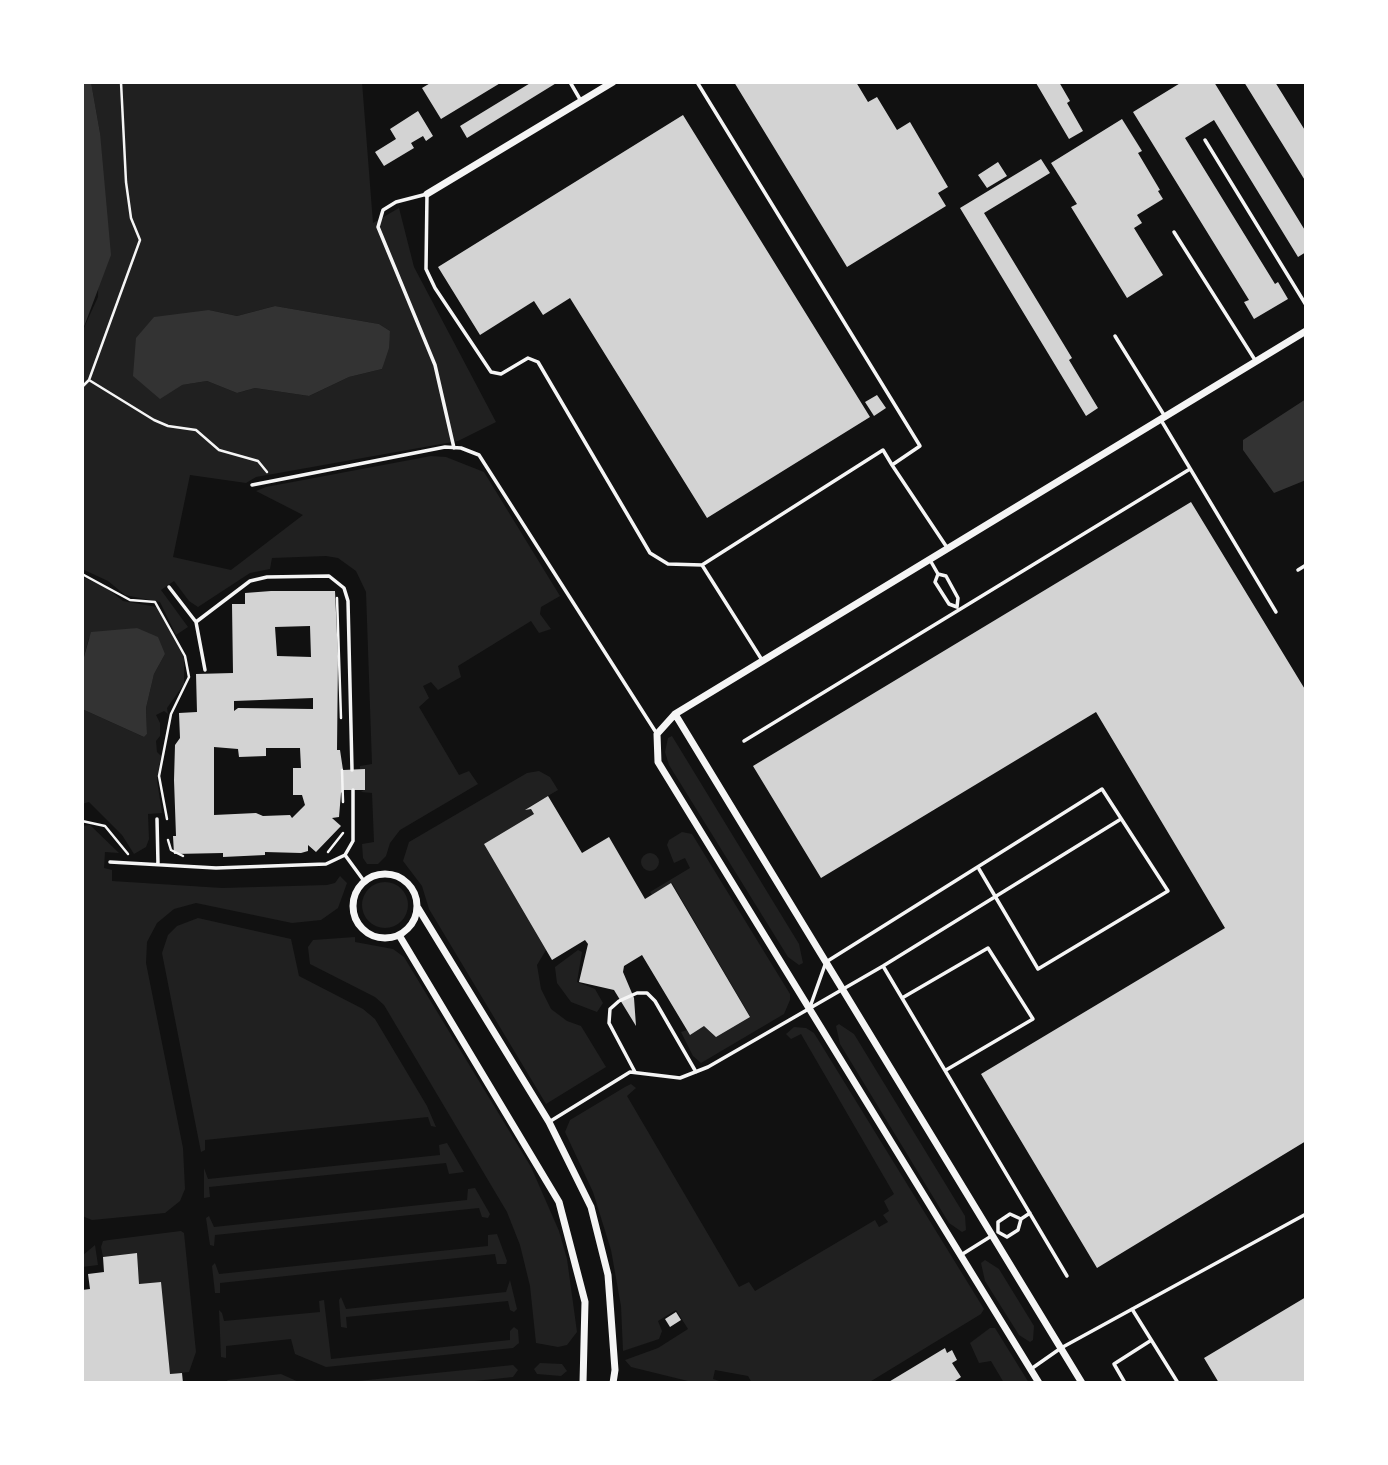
<!DOCTYPE html>
<style>
body{margin:0}
#map{position:relative;width:1388px;height:1465px;overflow:hidden;background:#111;font-family:"Work Sans",sans-serif}
canvas{display:block}
.frame{position:absolute;inset:0;border:84px solid #fff;pointer-events:none}
</style>
<div id="map">
<canvas width="1388" height="1465"></canvas>
<div class="frame"></div>
</div>
<script>
const ctx = document.querySelector('canvas').getContext('2d');
ctx.lineJoin = 'round';
function paint(path, color) { ctx.fillStyle = color; ctx.fill(path, 'evenodd'); }
const toPath = rows => new Path2D(rows.map(r => 'M' + r).join(''));
function trace(path, color, width, dash) { ctx.strokeStyle = color; ctx.lineWidth = width; ctx.lineCap = dash ? 'butt' : 'round'; ctx.setLineDash(dash || []); ctx.stroke(path); }
const green = toPath([
 [91,82,362,82,373,223,399,208,414,267,496,422,458,441,256,477,246,483,190,475,173,557,231,570,303,515,256,491,266,487,431,456,446,457,484,472,560,596,541,607,540,614,551,629,539,633,531,621,458,666,461,677,438,690,431,682,423,686,429,698,419,707,459,775,469,771,478,784,400,830,390,843,386,856,378,864,367,864,363,858,362,844,374,842,372,793,361,792,365,789,365,770,360,770,360,766,372,764,366,592,356,571,338,558,326,556,272,558,270,569,250,573,198,607,189,601,174,581,161,590,188,627,176,635,160,602,125,595,108,581,82,569,82,332,98,297,100,133],
 [275,306,379,324,390,331,382,369,349,377,309,396,255,388,237,393,207,381,182,385,209,310,237,316],
 [82,577,104,586,123,601,157,607,184,657,184,684,167,708,168,714,164,711,156,715,160,723,160,736,156,741,157,752,161,756,157,780,162,813,148,814,149,839,146,847,134,854,122,835,89,802,82,804,82,709,144,737,147,734,146,708,154,674,165,654,137,628,89,638,82,664],
 [672,736,799,944,803,963,799,965,788,957,669,765,665,752,668,738],
 [539,771,550,777,558,790,529,807,534,814,484,844,546,950,537,965,541,989,551,1009,567,1021,581,1026,606,1067,546,1104,429,909,422,886,403,861,409,842,527,773],
 [90,825,119,853,105,852,104,868,112,870,112,881,222,888,327,885,335,883,340,876,347,883,338,908,321,920,292,923,196,903,174,909,157,923,147,942,146,963,183,1148,185,1189,180,1201,165,1213,92,1220,82,1216,82,826],
 [682,832,692,834,790,994,790,1000,784,1014,701,1063,693,1056,681,1032,687,1030,690,1034,704,1026,750,1016,672,883,652,895,650,892,690,868,685,858,674,863,667,845,669,840],
 '641 862a9 9 0 1 1 18 0a9 9 0 1 1-18 0Z',
 '362 905a23 23 0 1 1 46 0a23 23 0 1 1-46 0Z',
 [198,918,291,939,299,976,363,1009,375,1019,427,1106,436,1127,431,1126,428,1117,205,1140,205,1150,201,1152,162,953,168,935,177,926],
 [355,937,355,942,393,949,404,957,531,1167,559,1231,567,1259,577,1332,567,1345,558,1347,536,1343,530,1286,520,1245,507,1212,384,1005,375,997,310,964,308,947,313,940],
 [578,950,582,952,577,982,595,989,603,1003,597,1012,571,1002,557,983,555,967],
 [839,1024,854,1034,965,1216,966,1230,962,1232,949,1223,840,1044,836,1026],
 [794,1027,806,1028,814,1033,984,1309,981,1314,868,1383,752,1383,748,1376,715,1370,713,1379,726,1383,696,1383,631,1367,625,1360,658,1348,688,1329,676,1310,658,1321,662,1331,659,1339,623,1351,621,1306,611,1250,593,1192,565,1132,570,1120,625,1087,631,1084,636,1088,627,1096,739,1287,749,1282,755,1291,875,1220,879,1227,888,1222,883,1215,889,1211,884,1201,894,1194,801,1034,791,1039,786,1034],
 [447,1143,464,1172,449,1174,446,1163,209,1187,210,1197,204,1198,204,1168,208,1179,440,1155,439,1145],
 [475,1188,490,1214,488,1218,482,1217,479,1208,215,1235,214,1246,210,1245,206,1218,209,1216,214,1227,467,1200,468,1189],
 [181,1231,184,1233,196,1352,189,1372,170,1374,160,1282,139,1284,137,1253,103,1257,101,1247,103,1241,109,1240],
 [497,1234,507,1261,506,1264,497,1264,495,1254,220,1283,220,1293,215,1293,212,1266,215,1263,219,1274,488,1246,488,1235],
 [95,1245,98,1265,82,1267,82,1256],
 [985,1260,999,1269,1034,1326,1033,1340,1030,1342,1019,1335,985,1281,981,1263],
 [510,1280,517,1309,514,1312,510,1310,508,1301,346,1317,347,1328,341,1327,339,1300,341,1297,346,1309,506,1292],
 [324,1300,331,1359,510,1340,510,1331,514,1327,518,1330,519,1343,513,1348,326,1367,295,1354,291,1339,226,1346,226,1358,221,1357,219,1310,222,1313,224,1321,320,1312,319,1301],
 [990,1328,995,1328,1029,1383,1004,1383,991,1361,979,1363,970,1343],
 [540,1363,562,1364,567,1371,561,1376,537,1374,534,1369],
 [513,1365,518,1370,513,1377,456,1383,339,1383],
 [281,1374,301,1383,224,1383,228,1380]
]);
const water = toPath([
 [82,82,91,82,100,133,111,255,82,332],
 [275,306,379,324,390,331,389,348,382,369,349,377,309,396,255,388,237,393,207,381,182,385,160,399,133,376,136,338,154,317,209,310,237,316],
 [1306,399,1306,480,1274,493,1243,450,1243,440],
 [137,628,158,637,165,654,154,674,146,708,147,734,144,737,82,709,82,664,91,632]
]);
const building = toPath([
 [432,82,502,82,441,119,422,88],
 [532,82,558,82,467,138,460,126],
 [734,82,856,82,868,102,877,97,897,130,910,122,948,187,938,193,946,206,847,267],
 [1059,82,1070,101,1067,103,1083,131,1069,139,1036,83],
 [1182,82,1214,82,1306,232,1306,252,1298,257,1214,120,1185,138,1275,284,1278,282,1288,299,1254,319,1244,302,1249,300,1133,112],
 [1244,82,1275,82,1306,132,1306,182],
 [418,111,433,136,426,141,423,136,411,143,414,148,384,166,375,152,396,139,390,129],
 [683,115,870,417,707,518,570,298,543,315,534,301,480,335,438,267],
 [1122,119,1142,151,1138,153,1160,190,1158,191,1163,199,1137,215,1142,223,1134,228,1163,275,1127,298,1071,207,1077,204,1051,163],
 [1041,159,1050,173,984,213,1072,358,1069,360,1098,408,1086,416,960,208],
 [998,162,1007,176,987,188,978,175],
 [877,395,886,408,874,416,865,402],
 [1191,502,1306,691,1306,1141,1097,1268,981,1074,1225,928,1096,712,821,878,753,766],
 [271,591,335,591,338,656,337,750,340,750,343,770,365,769,365,790,344,790,341,793,339,817,332,818,341,826,316,852,308,845,308,851,301,853,265,852,265,855,223,857,223,853,174,854,173,836,176,836,174,780,175,745,180,738,179,713,197,712,196,674,233,673,232,604,245,604,245,593],
 [310,626,311,657,277,656,275,627],
 [313,698,313,709,238,708,234,711,234,701],
 [214,747,238,749,239,757,266,756,266,748,300,748,301,768,293,768,293,795,302,795,305,805,292,818,290,815,263,816,256,813,214,815],
 [548,796,582,853,609,837,645,899,671,883,750,1017,716,1037,704,1026,690,1035,642,955,624,966,623,972,634,998,636,1026,614,990,579,982,588,944,585,940,552,960,484,844,534,814,531,809,525,810],
 [137,1253,139,1284,161,1282,170,1374,182,1373,183,1383,82,1383,82,1290,90,1289,88,1274,104,1272,103,1257],
 [1306,1297,1306,1383,1219,1383,1204,1358],
 [676,1312,681,1320,670,1327,665,1319],
 [945,1348,947,1353,952,1350,957,1360,952,1363,961,1377,952,1383,887,1383]
]);
const path = toPath([
 [89,380,154,420,168,426,196,430,219,450,258,461,267,472],
 [82,387,89,380,140,240,131,218,126,182,121,82],
 [82,574,130,600,155,602,185,656,189,677,171,714,159,776,167,819],
 [337,598,341,718],
 [342,770,343,802],
 [82,821,105,826,128,854],
 [168,840,171,850,183,856],
 [328,852,343,833]
]);
const service = toPath([
 [570,82,581,101],
 [697,82,920,446,892,465,948,549],
 [1205,140,1306,305],
 [1174,232,1255,360],
 [1115,336,1164,415],
 [1161,420,1276,612],
 [454,448,435,365,378,227,383,210,396,202,427,194,426,269,435,288,491,372,501,374,528,358,538,362,650,553,668,564,702,565],
 [252,485,445,447,461,448,479,455,657,734],
 [930,560,938,574,946,576,958,598,957,607,949,604,935,582,938,574],
 [1298,570,1306,565],
 [169,587,196,622,205,670],
 [196,622,250,581,267,577,329,576,344,588,348,601,352,770],
 [762,660,702,565,883,450,892,465],
 [744,741,1190,469],
 [353,790,353,841,345,855,364,881],
 [157,819,158,864],
 [110,862,216,868,326,864,345,855],
 [883,966,1067,1276],
 [902,998,988,948,1033,1019,946,1070],
 [810,1007,826,962,1102,789,1168,891,1038,969,979,869],
 [635,1072,609,1023,610,1009,619,1001,637,993,647,993,655,1001,696,1072],
 [549,1122,630,1072,680,1078,708,1067,883,966,1121,819],
 [998,1232,1007,1237,1018,1230,1021,1219,1030,1213],
 [998,1232,998,1222,1010,1214,1021,1219],
 [961,1255,993,1235],
 [1132,1309,1178,1383],
 [1031,1369,1061,1348,1306,1214],
 [1125,1383,1114,1364,1150,1341]
]);
const minor = toPath([
 [427,194,613,82],
 [675,714,1082,1383],
 '353 906a32 32 0 1 1 64 0a32 32 0 1 1-64 0Z',
 [418,908,549,1122,591,1207,608,1275,615,1370,613,1383],
 [399,935,559,1202,585,1302,583,1383],
 [1039,1383,658,762,657,734,675,714,1306,331]
]);
paint(green, '#202020');
paint(water, '#333');
paint(building, '#d3d3d3');
trace(path, '#f5f5f5', 2.5);
trace(service, '#f5f5f5', 3.5);
trace(minor, '#f5f5f5', 7);
</script>
